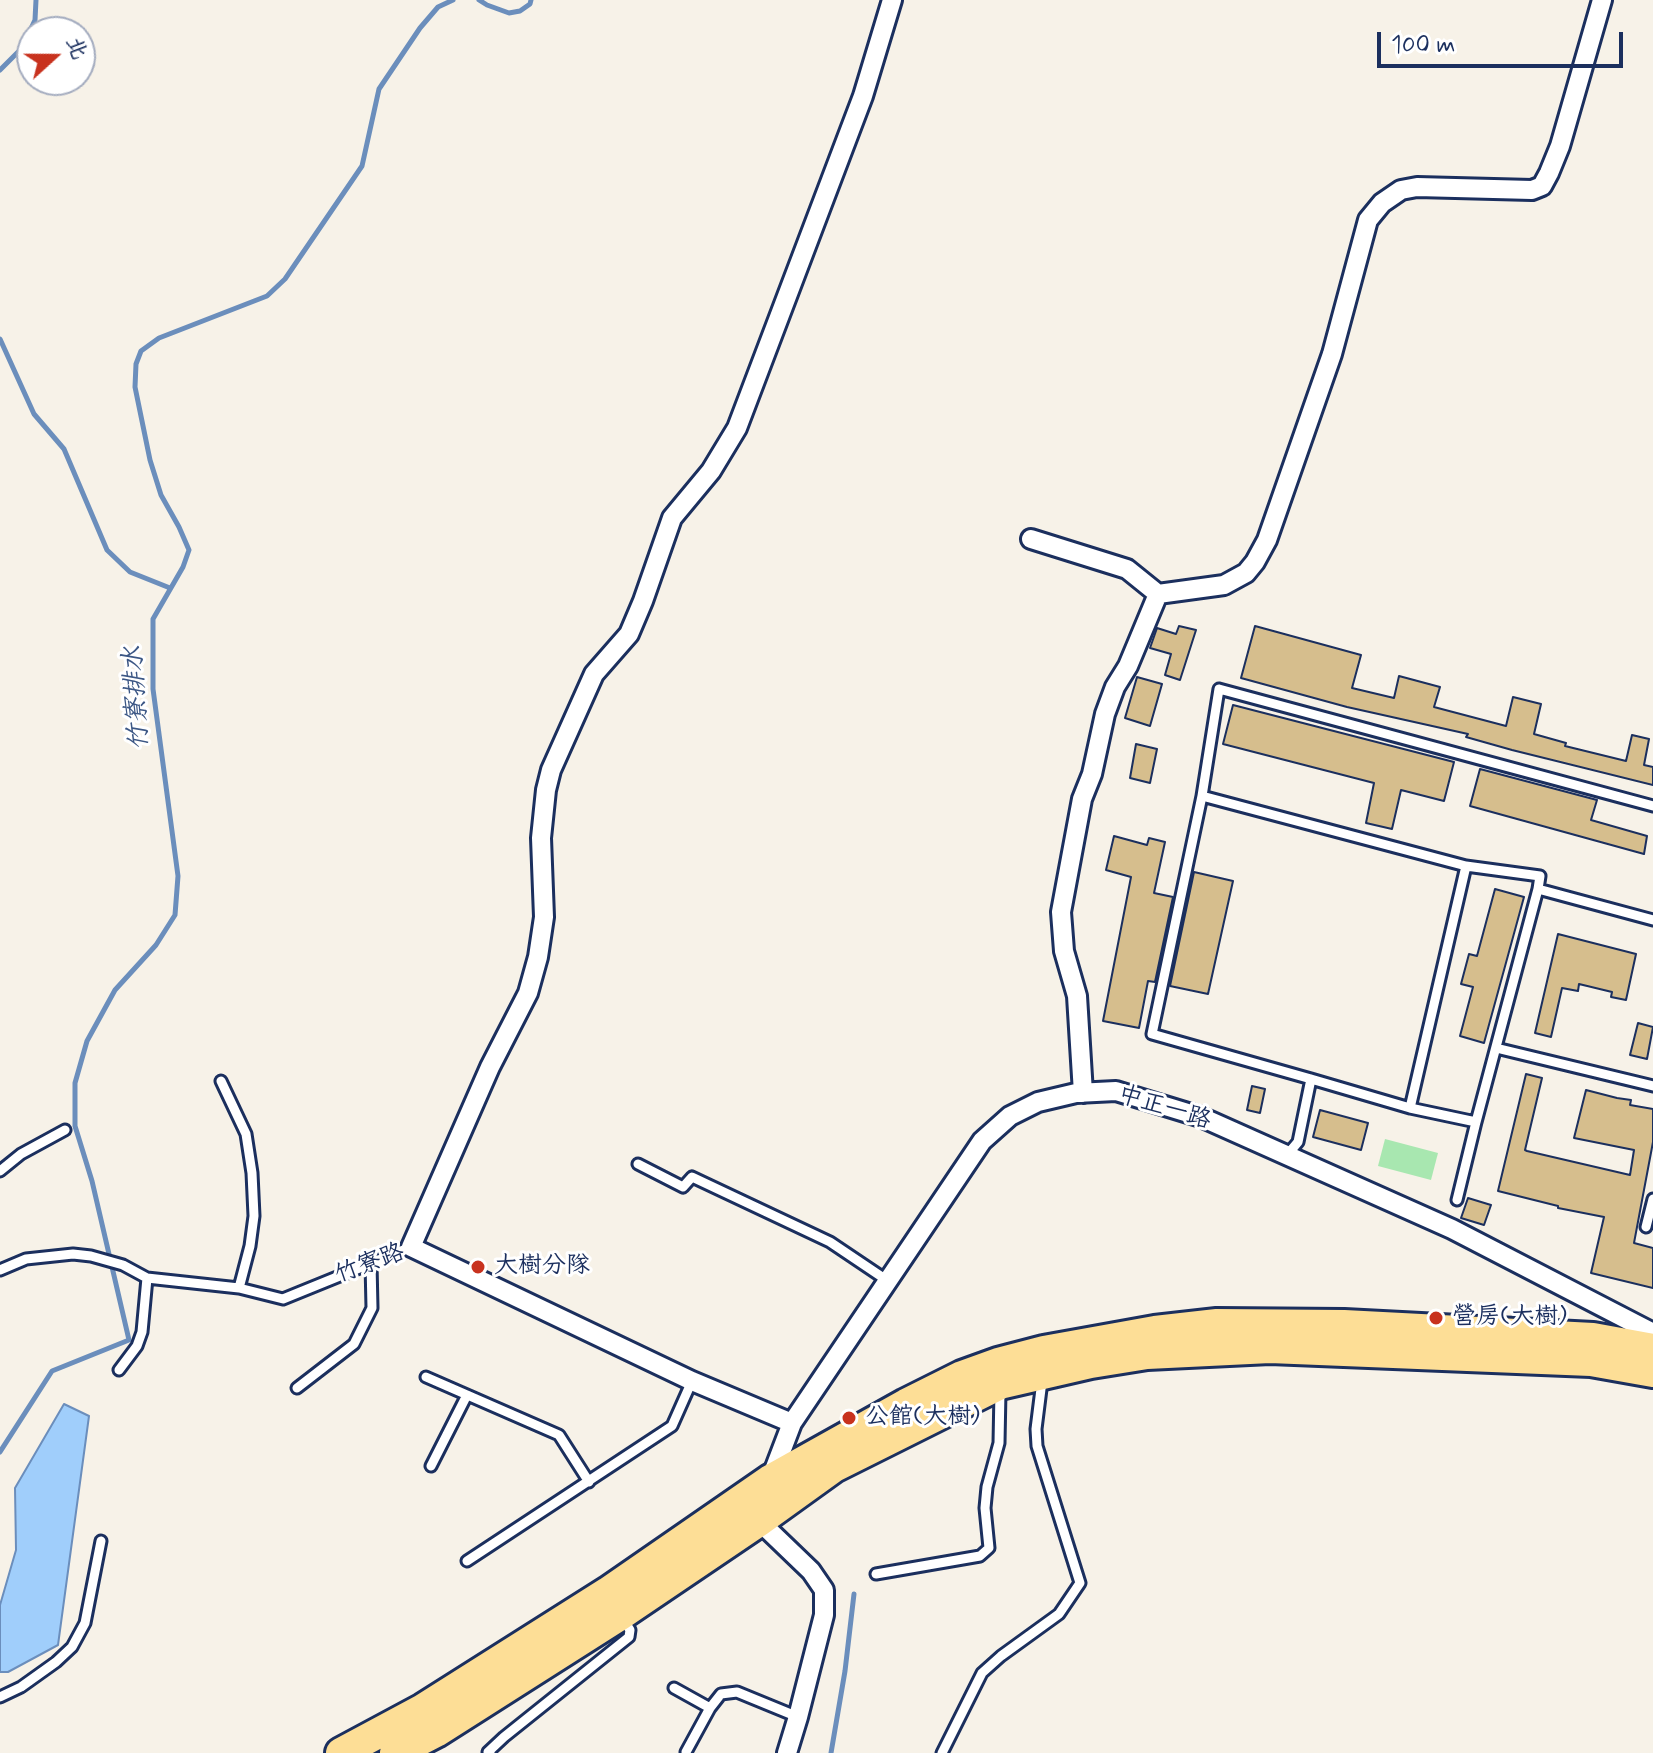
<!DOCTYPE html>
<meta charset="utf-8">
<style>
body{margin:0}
#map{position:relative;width:1653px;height:1753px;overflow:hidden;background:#f7f2e8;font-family:Mynerve,"LXGW WenKai TC",sans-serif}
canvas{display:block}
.north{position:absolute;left:16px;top:16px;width:80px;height:80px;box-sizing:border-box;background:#fff;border:2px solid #a4acbf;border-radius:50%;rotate:69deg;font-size:22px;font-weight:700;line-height:32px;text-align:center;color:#1b2f5e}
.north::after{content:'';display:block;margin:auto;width:28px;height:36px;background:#c8321e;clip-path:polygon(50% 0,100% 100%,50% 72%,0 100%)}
.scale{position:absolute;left:1377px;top:32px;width:246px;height:36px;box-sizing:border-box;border:4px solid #1b2f5e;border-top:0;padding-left:10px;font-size:24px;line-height:28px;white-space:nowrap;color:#1b2f5e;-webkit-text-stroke:6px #fff;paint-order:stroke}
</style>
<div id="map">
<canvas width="1653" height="1753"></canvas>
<div class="north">北</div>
<div class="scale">100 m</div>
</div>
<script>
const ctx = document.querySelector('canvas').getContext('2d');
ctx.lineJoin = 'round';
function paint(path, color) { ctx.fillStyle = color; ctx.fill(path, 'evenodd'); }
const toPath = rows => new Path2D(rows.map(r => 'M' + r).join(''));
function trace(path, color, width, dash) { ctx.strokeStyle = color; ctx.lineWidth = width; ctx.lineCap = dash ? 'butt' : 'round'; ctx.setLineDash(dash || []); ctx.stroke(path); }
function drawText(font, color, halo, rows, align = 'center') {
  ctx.font = font + ' Mynerve,"LXGW WenKai TC",sans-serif'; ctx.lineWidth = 6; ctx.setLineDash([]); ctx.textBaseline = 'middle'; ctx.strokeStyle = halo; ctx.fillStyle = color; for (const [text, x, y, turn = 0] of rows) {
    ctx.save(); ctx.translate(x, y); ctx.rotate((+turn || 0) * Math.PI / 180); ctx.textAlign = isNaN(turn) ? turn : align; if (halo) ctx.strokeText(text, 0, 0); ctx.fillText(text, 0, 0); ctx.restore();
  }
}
const green = toPath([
 [1385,1139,1438,1153,1431,1180,1378,1166]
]);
const water = toPath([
 [64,1404,89,1416,58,1645,8,1672,0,1672,0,1605,16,1550,15,1488,64,1404]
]);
const stream = toPath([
 [479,0,487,5,509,13,520,11,530,4,531,0],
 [0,70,22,48,35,20,36,0],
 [0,339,34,414,64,449,107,550,130,572,170,588],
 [0,1452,52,1371,129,1340,92,1181,75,1126,75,1083,87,1041,115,990,156,945,175,915,178,876,153,689,153,619,183,567,189,550,179,527,161,495,150,460,135,387,136,364,141,351,159,338,267,296,285,279,362,166,379,89,420,28,438,7,453,0],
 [831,1753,845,1671,854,1594]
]);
const building = toPath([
 [1179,626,1196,630,1180,680,1165,675,1171,654,1150,648,1157,628,1176,634,1179,626],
 [1255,626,1361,655,1352,688,1394,698,1399,676,1440,687,1434,707,1506,726,1513,697,1541,704,1534,734,1566,743,1565,746,1626,761,1632,735,1649,739,1644,765,1653,767,1653,785,1512,750,1466,737,1468,734,1347,707,1241,678,1255,626],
 [1137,677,1162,684,1150,726,1125,718,1137,677],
 [1233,705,1454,762,1444,801,1401,790,1392,829,1366,823,1374,783,1223,744,1233,705],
 [1136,744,1157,749,1150,783,1130,778,1136,744],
 [1480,769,1597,800,1591,820,1647,836,1644,854,1470,806,1480,769],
 [1114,836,1147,845,1149,838,1165,842,1154,893,1173,897,1155,982,1148,981,1139,1028,1103,1021,1131,877,1106,870,1114,836],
 [1194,872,1233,881,1208,994,1170,986,1194,872],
 [1495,889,1524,897,1484,1043,1460,1036,1473,987,1461,984,1469,954,1477,956,1495,889],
 [1558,934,1636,954,1626,1000,1611,997,1612,992,1579,984,1578,991,1562,988,1551,1037,1535,1033,1558,934],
 [1638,1023,1653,1027,1647,1059,1630,1055,1638,1023],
 [1526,1074,1542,1078,1525,1150,1527,1151,1630,1175,1634,1150,1574,1138,1586,1090,1617,1098,1631,1100,1630,1105,1653,1109,1653,1142,1634,1243,1653,1248,1653,1288,1591,1273,1604,1217,1558,1208,1558,1206,1498,1191,1526,1074],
 [1252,1086,1265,1089,1260,1113,1247,1110,1252,1086],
 [1320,1110,1368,1123,1361,1150,1313,1137,1320,1110],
 [1468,1198,1491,1205,1484,1225,1461,1218,1468,1198]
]);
const service = toPath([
 [1202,796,1219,689,1653,806],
 [1538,889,1653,920],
 [1496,1048,1653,1086],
 [221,1081,246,1134,252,1173,254,1216,250,1246,239,1288],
 [1410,1108,1476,1122,1538,889,1540,876,1466,866],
 [1287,1155,1298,1142,1311,1079,1410,1108,1466,866,1202,796,1152,1034,1311,1079],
 [638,1164,683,1187,692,1177,830,1242,888,1281],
 [0,1171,21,1154,65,1130],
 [1457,1200,1476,1122],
 [1646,1227,1653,1199],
 [0,1270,26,1259,73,1254,91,1256,123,1265,147,1278,239,1288,283,1299,411,1247],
 [119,1370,137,1346,142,1332,147,1278],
 [426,1377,559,1435,589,1482],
 [297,1388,354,1344,372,1308,371,1263],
 [431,1466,467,1395],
 [467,1561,672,1426,692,1381],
 [876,1574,980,1556,989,1548,985,1508,987,1487,999,1443,1000,1391],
 [674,1688,710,1708],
 [0,1697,21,1687,56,1662,72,1647,85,1623,101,1541],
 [686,1752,710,1708,721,1694,737,1692,798,1717],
 [490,1753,488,1752,504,1737,629,1637,630,1630,623,1619],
 [942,1753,982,1673,1001,1656,1059,1614,1080,1583,1037,1446,1036,1429,1042,1381]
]);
const minor = toPath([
 [1031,539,1127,569,1158,594,1224,585,1246,573,1255,562,1267,540,1332,354,1368,220,1382,203,1401,190,1417,187,1532,190,1542,186,1549,173,1560,146,1602,0],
 [1083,1093,1077,996,1064,951,1061,912,1082,799,1092,774,1105,714,1115,687,1128,666,1158,594],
 [792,1423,982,1141,1010,1116,1038,1102,1076,1093,1116,1091,1201,1117,1452,1229,1653,1333],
 [771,1478,792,1423,692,1381,411,1247,490,1067,528,993,538,957,544,917,541,838,546,790,551,770,594,674,629,634,643,601,672,518,711,471,737,428,863,96,892,0],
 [761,1515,759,1521,811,1571,824,1590,824,1615,798,1717,787,1753]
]);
const primary = toPath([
 [341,1753,423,1709,608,1592,770,1480,906,1404,962,1376,998,1363,1044,1351,1155,1331,1217,1324,1344,1325,1593,1338,1653,1349],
 [395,1753,436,1732,620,1615,759,1521,834,1467,1000,1384,1091,1363,1147,1354,1270,1348,1591,1361,1653,1372]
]);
const markers = [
 [478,1267,8,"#c8321e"],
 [1436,1318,8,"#c8321e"],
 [849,1418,8,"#c8321e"]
];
const streetNames = [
 ["中正一路",1164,1109,17],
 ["竹寮路",370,1265,-20]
];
const poiNames = [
 ["大樹分隊",494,1267],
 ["營房(大樹)",1452,1318],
 ["公館(大樹)",865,1418]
];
const waterNames = [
 ["竹寮排水",138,698,-94]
];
paint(green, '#a8e7b0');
paint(water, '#a0cefb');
trace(water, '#6b8ebc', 2);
trace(stream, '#6b8ebc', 5);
paint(building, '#d6be8d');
trace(building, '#1b2f5e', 2);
trace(service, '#1b2f5e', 15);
trace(minor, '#1b2f5e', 24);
trace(primary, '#1b2f5e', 36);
trace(service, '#fff', 9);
trace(minor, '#fff', 18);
trace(primary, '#fdde96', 30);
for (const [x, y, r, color] of markers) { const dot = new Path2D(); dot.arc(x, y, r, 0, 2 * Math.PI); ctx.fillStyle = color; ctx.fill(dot); trace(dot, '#fff', 3); }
drawText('24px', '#1b2f5e', '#fff', streetNames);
drawText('24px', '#1b2f5e', '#fff', poiNames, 'left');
drawText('italic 26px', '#3c5785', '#fff', waterNames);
</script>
